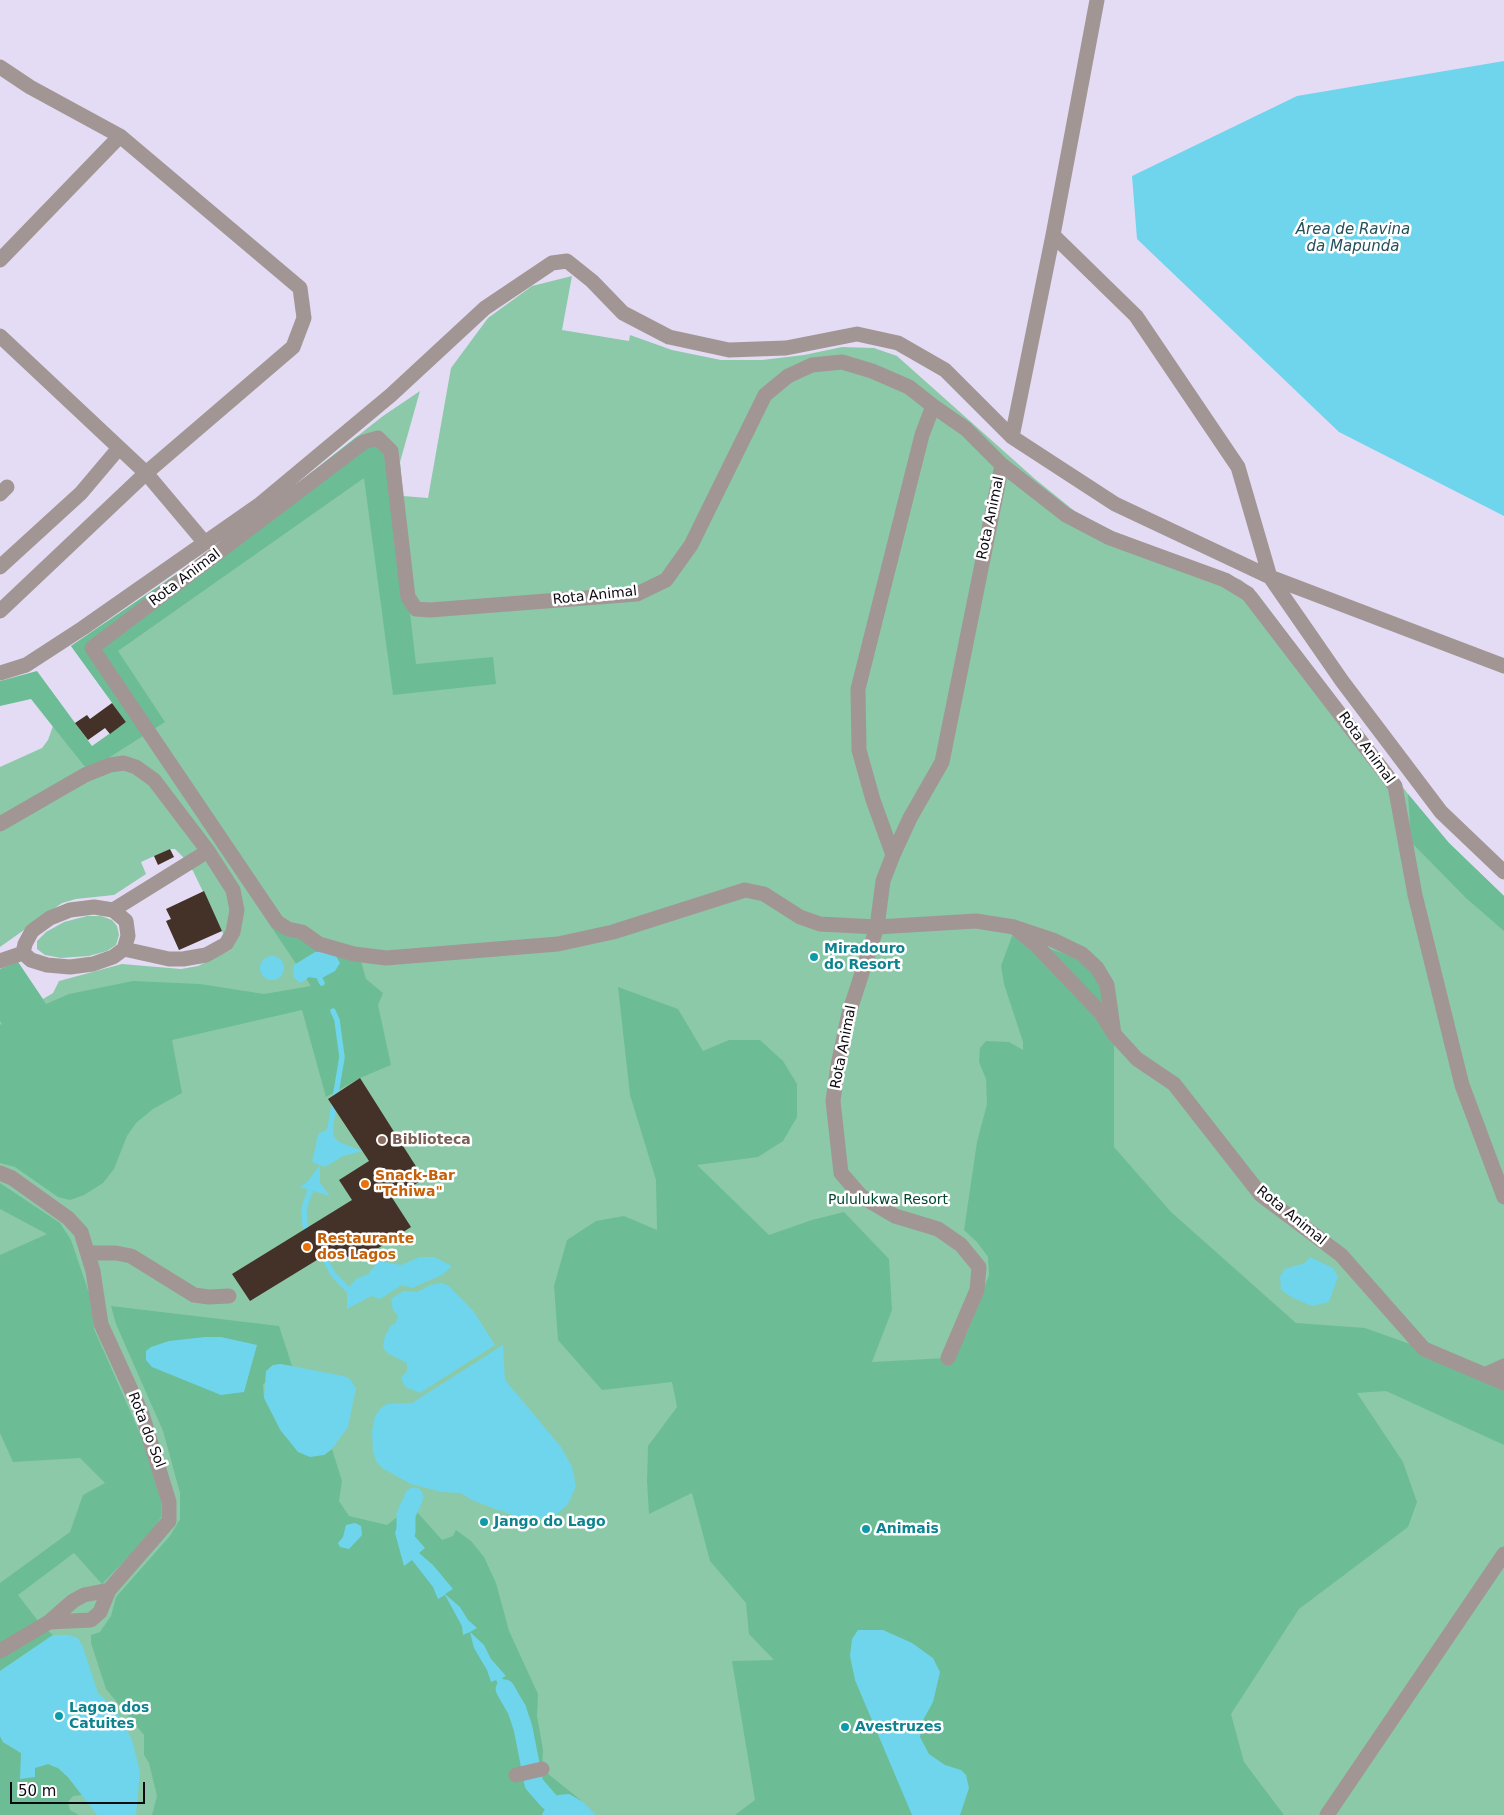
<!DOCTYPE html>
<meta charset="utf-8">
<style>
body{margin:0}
#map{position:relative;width:1504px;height:1815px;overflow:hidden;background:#e4dcf4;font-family:"DejaVu Sans",sans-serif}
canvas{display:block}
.scale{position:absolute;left:10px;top:1782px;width:135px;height:22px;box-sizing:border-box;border:2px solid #0d0a12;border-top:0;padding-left:6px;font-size:15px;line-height:18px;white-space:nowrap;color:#0d0a12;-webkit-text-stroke:4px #fff;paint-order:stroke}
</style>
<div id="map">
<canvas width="1504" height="1815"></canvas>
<div class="scale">50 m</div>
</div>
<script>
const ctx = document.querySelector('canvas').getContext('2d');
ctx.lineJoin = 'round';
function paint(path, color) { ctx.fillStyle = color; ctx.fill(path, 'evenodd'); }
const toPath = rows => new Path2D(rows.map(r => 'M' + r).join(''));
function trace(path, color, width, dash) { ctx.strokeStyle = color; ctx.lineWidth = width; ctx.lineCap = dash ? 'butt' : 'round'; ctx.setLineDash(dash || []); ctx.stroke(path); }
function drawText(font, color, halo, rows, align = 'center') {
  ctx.font = font + ' "DejaVu Sans",sans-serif'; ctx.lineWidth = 5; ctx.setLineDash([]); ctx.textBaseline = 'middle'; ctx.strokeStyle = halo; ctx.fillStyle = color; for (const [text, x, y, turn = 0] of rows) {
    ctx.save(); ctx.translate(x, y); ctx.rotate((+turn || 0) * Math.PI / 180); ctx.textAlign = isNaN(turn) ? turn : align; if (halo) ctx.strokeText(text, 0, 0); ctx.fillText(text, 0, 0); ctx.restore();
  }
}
const green = toPath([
 [572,276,562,330,629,341,630,335,672,350,721,360,762,360,804,355,842,347,874,348,897,356,1035,479,1077,513,1113,531,1241,580,1257,593,1408,794,1449,843,1504,896,1504,1815,0,1815,0,969,18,962,43,999,53,993,59,981,122,964,181,969,198,966,231,950,193,871,183,857,175,849,170,849,141,862,146,874,114,895,76,899,62,903,0,947,0,767,42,748,48,740,53,726,88,771,138,738,71,646,215,548,383,416,420,391,400,462,403,496,428,498,451,368,488,318,532,286],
 [87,916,101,916,112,920,117,926,119,935,116,945,107,951,89,956,61,958,45,955,37,949,37,941,46,932,64,922]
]);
const forest = toPath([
 [358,436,364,442,391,451,416,664,493,657,496,684,393,695,364,478,118,651,165,722,88,771,31,699,0,706,0,681,37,671,92,746,126,722,71,646,215,548],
 [1408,794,1449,843,1504,896,1504,931,1466,898,1411,842],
 [270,925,361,961,366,979,383,993,378,1005,391,1065,360,1078,326,1097,302,1010,172,1040,182,1093,153,1109,136,1123,127,1136,114,1169,103,1183,84,1195,70,1200,58,1197,15,1167,0,1163,0,1025,2,1024,0,1021,0,969,18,962,46,1004,69,994,133,981,200,984,264,994,311,986],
 [1012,936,1068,955,1088,966,1100,983,1114,1034,1114,1147,1171,1212,1296,1323,1365,1328,1424,1349,1504,1383,1504,1445,1386,1391,1357,1393,1403,1462,1417,1502,1408,1527,1299,1609,1231,1714,1244,1762,1284,1815,735,1815,755,1800,732,1661,774,1660,749,1634,746,1603,710,1561,692,1493,649,1514,647,1481,648,1446,677,1407,672,1382,602,1390,558,1340,554,1286,567,1240,596,1221,624,1216,657,1230,656,1180,630,1095,618,987,678,1009,703,1051,729,1040,760,1040,783,1061,797,1084,797,1117,783,1141,758,1157,697,1165,769,1235,812,1220,844,1212,889,1259,892,1310,872,1362,948,1358,967,1333,989,1275,988,1257,977,1242,964,1230,977,1142,987,1104,986,1079,979,1062,980,1048,986,1041,1009,1042,1023,1050,1023,1042,1004,984,1001,966],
 [0,1183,60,1223,71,1240,90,1296,94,1329,142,1438,161,1501,161,1517,152,1532,102,1584,74,1553,18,1595,42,1626,53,1635,0,1671,0,1583,70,1532,83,1495,105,1483,80,1458,13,1462,0,1433,0,1255,47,1234,0,1209],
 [111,1306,279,1326,292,1366,280,1364,263,1385,264,1398,281,1431,324,1455,332,1449,342,1481,339,1501,349,1516,387,1525,410,1507,417,1512,442,1540,453,1536,456,1530,471,1541,484,1557,496,1583,509,1631,538,1694,537,1716,543,1750,542,1769,583,1802,569,1794,544,1811,542,1815,152,1815,157,1796,149,1763,144,1755,144,1735,106,1689,91,1643,91,1635,100,1632,111,1616,116,1597,170,1536,180,1519,180,1493,163,1431,116,1324],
 [0,1736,3,1742,21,1753,35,1767,48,1764,58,1768,68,1777,82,1795,73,1796,68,1802,70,1810,79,1815,0,1815]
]);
const water = toPath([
 [1504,61,1504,516,1339,432,1137,239,1132,176,1297,96],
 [315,952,325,952,336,956,340,963,335,971,320,979,309,977,301,983,293,977,294,965],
 '260 968a12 12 0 1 1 24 0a12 12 0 1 1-24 0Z',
 [332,1121,334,1137,339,1142,363,1151,343,1156,325,1167,320,1165,320,1183,330,1196,300,1187,308,1181,320,1165,312,1162,317,1139,319,1133,325,1131],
 [420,1257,434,1257,452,1266,442,1275,412,1288,402,1285,380,1299,371,1296,347,1309,347,1289,356,1279,368,1274,379,1261,401,1265],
 [1310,1257,1333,1268,1338,1277,1329,1302,1312,1306,1293,1298,1281,1290,1280,1277,1285,1269,1305,1263],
 [441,1283,449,1286,474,1312,495,1345,420,1393,405,1387,401,1378,407,1371,407,1363,387,1353,383,1347,385,1336,391,1325,395,1324,398,1316,393,1310,391,1299,403,1291,417,1292,430,1285],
 [205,1337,221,1337,257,1345,244,1392,221,1395,152,1367,146,1360,146,1351,151,1347,169,1341],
 [503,1345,505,1380,561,1447,572,1467,576,1486,568,1504,556,1515,543,1520,523,1518,495,1509,472,1500,461,1493,442,1492,411,1484,382,1468,376,1461,373,1451,372,1432,375,1416,381,1408,387,1404,412,1403],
 [280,1364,344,1376,350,1379,356,1388,348,1427,332,1449,324,1455,310,1457,298,1452,281,1431,264,1398,266,1371,273,1365],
 [410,1507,411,1532,425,1548,419,1553,433,1565,453,1589,445,1594,460,1607,468,1620,477,1628,470,1632,484,1645,491,1659,506,1676,502,1678,514,1689,526,1706,514,1711,507,1706,502,1691,496,1680,491,1682,487,1670,474,1648,470,1632,463,1635,462,1626,445,1595,438,1599,433,1587,412,1560,404,1566,395,1533,399,1521],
 [355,1523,361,1526,362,1535,349,1549,340,1547,338,1543,343,1537,346,1525],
 [858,1630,883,1630,912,1643,933,1658,940,1672,933,1702,922,1722,920,1737,929,1754,945,1765,961,1770,966,1775,969,1788,960,1815,912,1815,855,1680,850,1656,852,1639],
 [53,1635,69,1635,78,1638,83,1647,98,1693,115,1708,132,1740,140,1772,136,1815,97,1815,68,1777,58,1768,48,1764,35,1768,35,1777,20,1779,21,1753,3,1742,0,1736,0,1671],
 [569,1794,583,1802,596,1815,542,1815,549,1801,558,1795]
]);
const stream = toPath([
 [320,979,322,983],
 [330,1129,342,1057,337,1020,333,1011],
 [310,1234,305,1225,304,1208,313,1183],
 [320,1250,333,1274,347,1289]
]);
const canal = toPath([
 [406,1532,406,1515,414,1497],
 [505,1689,517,1710,523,1728,534,1784,549,1801]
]);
const building = toPath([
 [112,703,126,722,110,734,105,728,88,740,75,723,87,715,90,719],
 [170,849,174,857,158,865,154,856],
 [204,891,222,931,179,950,166,921,171,919,166,909],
 [360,1078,424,1179,399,1194,398,1191,391,1196,411,1227,360,1260,330,1252,250,1301,232,1274,352,1200,339,1180,369,1161,328,1099]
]);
const minor = toPath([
 [0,67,30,87,120,136,300,288,304,318,293,347,146,473,0,611],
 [1053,235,1136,316,1238,467,1270,577,1342,681,1441,812,1504,872],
 [0,260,120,136],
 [0,336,146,473,205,543],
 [933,406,909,387,872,371,842,362,812,365,788,376,765,395,691,545,666,580,637,594,430,610,416,609,408,597,391,451,378,438,364,442,92,648,277,922,288,929,302,932,319,944,354,954,386,958,558,944,613,932,745,890,764,894,800,917,820,924,877,927,849,1013,838,1065,833,1101,841,1173,861,1196,895,1216,938,1229,961,1245,979,1267,977,1290,948,1358],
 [1012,437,1053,235,1097,0],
 [1002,465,942,762,910,818,893,855,883,881,877,927,976,921,1014,927,1037,946,1101,1013,1114,1034,1107,985,1097,968,1082,954,1053,940,1014,927],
 [0,494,7,487],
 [0,567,81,493,119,448],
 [0,673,26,665,83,628,259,505,391,395,485,308,552,263,567,261,592,281,623,313,669,337,729,350,786,348,857,334,898,343,945,370,1012,437,1115,504,1270,577,1504,666],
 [0,824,85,775,110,765,124,763,136,767,154,780,208,851,233,890,237,910,233,932,226,944,206,955,183,959,169,959,124,949],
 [893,855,873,800,859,750,858,689,922,435,933,406,966,429,1002,465,1066,515,1110,538,1225,580,1248,594,1395,786,1415,895,1462,1085,1504,1197],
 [94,907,113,910,126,921,128,936,124,949,113,957,93,964,70,967,47,965,31,960,23,953,25,944,32,931,50,918,70,910,94,907],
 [113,910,208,851],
 [0,961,23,953],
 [1114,1034,1137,1059,1174,1084,1261,1195,1341,1255,1424,1349,1504,1383],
 [0,1173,12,1178,68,1218,81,1232,93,1271,101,1324,142,1414,169,1502,169,1521,109,1590,100,1612,91,1620,49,1622],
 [88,1253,116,1253,131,1256,194,1295,209,1297,229,1296],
 [1484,1375,1504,1366],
 [0,1651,49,1622,73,1601,84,1595,109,1590],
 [516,1775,542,1769],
 [1327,1815,1504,1554]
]);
const markers = [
 [814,957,5,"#0f9aa8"],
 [382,1140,5,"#8d6e63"],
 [365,1184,5,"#e8710a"],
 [307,1247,5,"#e8710a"],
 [484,1522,5,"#0f9aa8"],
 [866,1529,5,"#0f9aa8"],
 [59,1716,5,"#0f9aa8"],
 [845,1727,5,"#0f9aa8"]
];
const streetNames = [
 ["Rota Animal",991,518,-78],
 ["Rota Animal",185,578,-37],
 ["Rota Animal",595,596,-6],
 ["Rota Animal",1366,748,54],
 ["Rota Animal",844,1047,-79],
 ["Rota Animal",1291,1216,39],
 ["Rota do Sol",146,1430,69]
];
const cultureNames = [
 ["Miradouro",824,949],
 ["do Resort",824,965],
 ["Jango do Lago",494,1522],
 ["Animais",876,1529],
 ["Lagoa dos",69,1708],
 ["Catuites",69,1724],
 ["Avestruzes",855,1727]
];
const educationNames = [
 ["Biblioteca",392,1140]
];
const foodNames = [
 ["Snack-Bar",375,1176],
 ["\"Tchiwa\"",375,1192],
 ["Restaurante",317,1239],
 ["dos Lagos",317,1255]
];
const parkNames = [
 ["Pululukwa Resort",888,1200]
];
const waterNames = [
 ["Área de Ravina",1353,230],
 ["da Mapunda",1353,247]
];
paint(green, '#8cc9a9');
paint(forest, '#6cbd95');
paint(water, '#6fd5ec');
trace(stream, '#6fd5ec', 5.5);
trace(canal, '#6fd5ec', 19);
paint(building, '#443127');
trace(minor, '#a29695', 15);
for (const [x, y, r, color] of markers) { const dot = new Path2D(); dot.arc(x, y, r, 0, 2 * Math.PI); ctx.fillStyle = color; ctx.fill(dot); trace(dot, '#fff', 2); }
drawText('14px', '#0d0a12', '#fff', streetNames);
drawText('bold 14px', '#0d838f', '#fff', cultureNames, 'left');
drawText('bold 14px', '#785e54', '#fff', educationNames, 'left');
drawText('bold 14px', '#c56008', '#fff', foodNames, 'left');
drawText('14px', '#02482e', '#fff', parkNames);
drawText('italic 15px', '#24515b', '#fff', waterNames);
</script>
